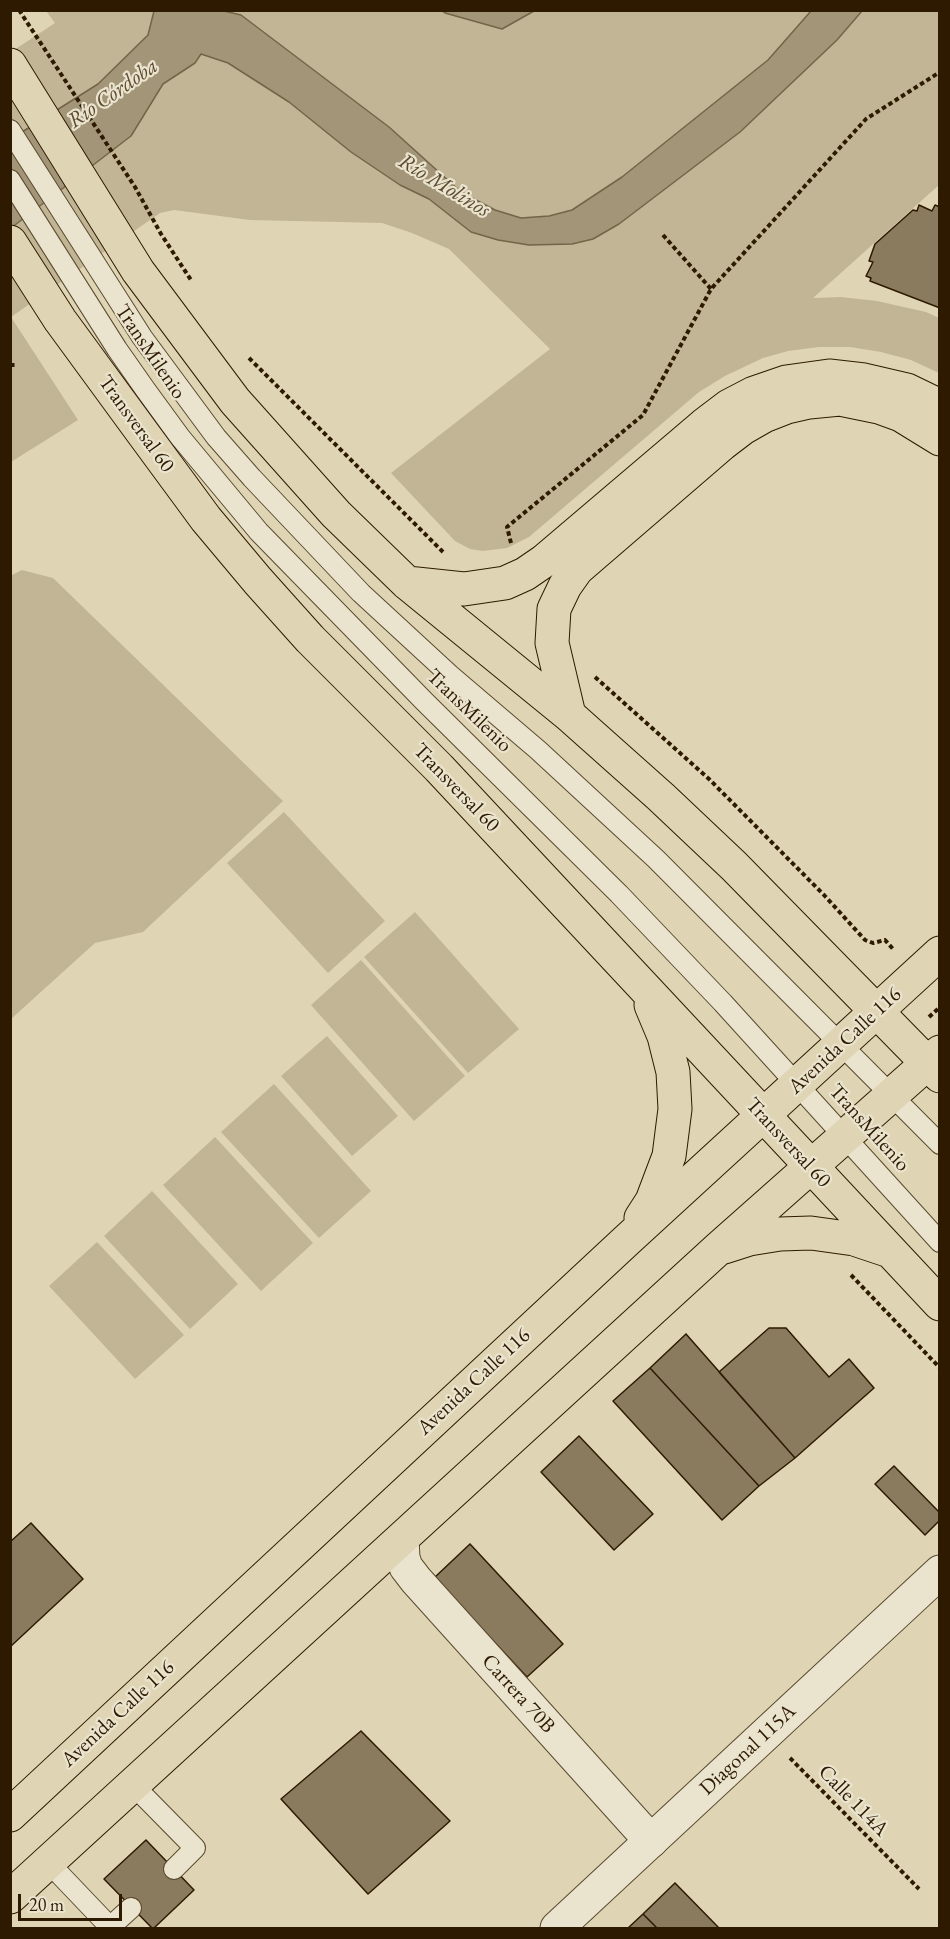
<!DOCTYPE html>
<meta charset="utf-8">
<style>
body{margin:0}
#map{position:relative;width:950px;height:1939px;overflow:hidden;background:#dfd5b5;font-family:"EB Garamond",serif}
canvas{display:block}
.frame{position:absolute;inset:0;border:12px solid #2e1a01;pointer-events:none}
.scale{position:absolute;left:18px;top:1894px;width:104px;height:27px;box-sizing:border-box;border:3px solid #2e1a01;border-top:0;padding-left:8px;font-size:18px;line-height:21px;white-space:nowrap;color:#2e1a01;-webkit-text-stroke:4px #eae4cf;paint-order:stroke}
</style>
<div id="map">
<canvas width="950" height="1939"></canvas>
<div class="frame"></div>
<div class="scale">20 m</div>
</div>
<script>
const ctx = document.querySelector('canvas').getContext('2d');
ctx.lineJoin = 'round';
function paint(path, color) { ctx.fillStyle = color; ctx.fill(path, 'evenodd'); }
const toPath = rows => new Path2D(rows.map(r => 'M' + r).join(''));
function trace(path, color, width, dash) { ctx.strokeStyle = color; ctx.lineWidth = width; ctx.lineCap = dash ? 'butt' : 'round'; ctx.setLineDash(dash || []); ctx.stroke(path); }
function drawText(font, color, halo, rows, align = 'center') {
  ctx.font = font + ' "EB Garamond",serif'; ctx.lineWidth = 4.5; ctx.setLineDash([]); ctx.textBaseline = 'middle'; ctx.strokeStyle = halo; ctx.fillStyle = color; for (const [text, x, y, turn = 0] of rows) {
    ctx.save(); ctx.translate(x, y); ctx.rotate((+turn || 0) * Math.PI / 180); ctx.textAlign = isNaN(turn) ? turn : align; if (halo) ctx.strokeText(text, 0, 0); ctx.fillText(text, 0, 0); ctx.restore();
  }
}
const green = toPath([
 [534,10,939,11,939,185,813,298,841,297,877,301,926,312,939,318,939,373,911,360,881,352,850,347,819,347,788,351,763,358,725,376,699,392,529,537,507,548,483,551,470,549,455,541,391,473,550,349,449,249,412,233,382,223,250,220,174,210,160,213,11,317,11,228,130,136,163,84,195,63,224,11,442,11,445,13,502,29],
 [46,11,154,11,148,35,98,84,11,139,11,52,55,23],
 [11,317,78,420,11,462,10,317],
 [22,570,53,578,283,801,143,932,95,943,11,1019,10,576],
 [284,812,385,921,328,973,227,863],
 [415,912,519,1029,468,1073,364,957],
 [361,960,465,1076,414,1121,311,1005],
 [327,1036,398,1116,352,1156,281,1076],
 [274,1084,371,1191,319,1238,221,1132],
 [215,1137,313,1243,261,1291,163,1185],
 [152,1191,238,1284,190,1329,104,1236],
 [97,1242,184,1335,135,1379,49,1286]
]);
const water = toPath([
 [154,11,224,11,241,15,389,127,461,192,495,210,521,218,549,216,572,210,622,177,768,60,811,11,862,11,837,40,740,132,619,224,593,239,572,244,529,245,498,240,471,232,429,199,400,185,351,152,289,102,228,63,201,54,195,63,163,84,131,136,11,228,11,139,98,84,148,35,154,11],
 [442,11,534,11,502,29,445,13,442,11]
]);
const building = toPath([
 [919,205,932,211,935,205,940,207,940,308,870,281,871,278,866,276,873,262,869,261,875,244,913,210,917,211,919,205],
 [769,1328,786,1328,829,1377,849,1359,874,1388,795,1458,719,1372,769,1328],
 [686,1334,795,1458,759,1486,650,1368,686,1334],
 [650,1368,759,1486,722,1520,613,1401,650,1368],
 [579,1436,653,1514,614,1550,541,1472,579,1436],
 [894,1466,940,1513,940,1520,925,1535,875,1484,894,1466],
 [31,1523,83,1579,10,1647,10,1542,31,1523],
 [470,1544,563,1644,527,1677,434,1578,470,1544],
 [361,1731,450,1821,368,1894,281,1799,361,1731],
 [146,1840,194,1890,154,1928,152,1928,104,1879,146,1840],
 [675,1883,719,1928,657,1928,643,1914,675,1883],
 [643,1914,657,1928,628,1928,643,1914]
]);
const path = toPath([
 [19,10,135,187,161,234,191,280],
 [663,235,711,289],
 [249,358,443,552],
 [10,365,17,365],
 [511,543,507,527,643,415,711,289,866,119,940,72],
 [595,677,709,779,824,895,865,940,873,943,885,940,893,949],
 [929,1017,940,1007],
 [851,1275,940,1368],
 [790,1758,919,1889]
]);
const service = toPath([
 [10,130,142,337,216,437,252,478,361,593,450,675,538,750,656,859,940,1144],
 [10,180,117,349,145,389,180,437,259,532,424,701,619,894,723,1003,940,1242],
 [133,1785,195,1848,174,1869],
 [48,1862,110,1927,131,1908]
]);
const minor = toPath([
 [402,1539,403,1558,406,1567,416,1580,651,1841]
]);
const tertiary = toPath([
 [557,1928,940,1572]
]);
const primary = toPath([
 [10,65,138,271,235,401,336,514,407,583,569,715,661,797,734,866,940,1076],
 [10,242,60,320,142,432,206,519,258,581,310,639,439,768,940,1304],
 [407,583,464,589,505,583,525,574,544,561,704,425,729,406,754,393,786,382,829,376,864,380,907,390,940,406],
 [569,715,552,643,554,609,565,586,577,569,722,444,743,428,764,416,787,407,809,402,840,399,879,407,901,415,940,439],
 [641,1218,652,1201,669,1156,675,1109,673,1072,664,1036,651,1005],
 [724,1247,749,1239,780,1234,811,1233,854,1239,887,1250],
 [10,1815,626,1241,940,953],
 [10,1897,719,1248,940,1052]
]);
const streetNames = [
 ["TransMilenio",150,352,56],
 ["Transversal 60",136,424,54],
 ["TransMilenio",469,711,44],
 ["Transversal 60",456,788,46],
 ["Avenida Calle 116",845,1041,-43],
 ["TransMilenio",869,1128,48],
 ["Transversal 60",788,1143,47],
 ["Avenida Calle 116",474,1382,-43],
 ["Carrera 70B",518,1694,48],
 ["Avenida Calle 116",118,1714,-43],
 ["Diagonal 115A",748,1750,-43],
 ["Calle 114A",853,1801,46]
];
const waterNames = [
 ["Río Córdoba",113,94,-35],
 ["Río Molinos",444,186,31]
];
paint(green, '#c1b596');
paint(water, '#a39578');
trace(water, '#746448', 1.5);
paint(building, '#8a7b5f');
trace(building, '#2e1a01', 1.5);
trace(service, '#5a492e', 22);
trace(minor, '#5a492e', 35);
trace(tertiary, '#5a492e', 35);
trace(primary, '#2e1a01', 35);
trace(path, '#2e1a01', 4, [4.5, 3]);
trace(service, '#eae4cf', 20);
trace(minor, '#eae4cf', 33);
trace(tertiary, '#eae4cf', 33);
trace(primary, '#dfd5b5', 33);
drawText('21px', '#2e1a01', '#eae4cf', streetNames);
drawText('italic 22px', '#5d4b31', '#eae4cf', waterNames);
</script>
